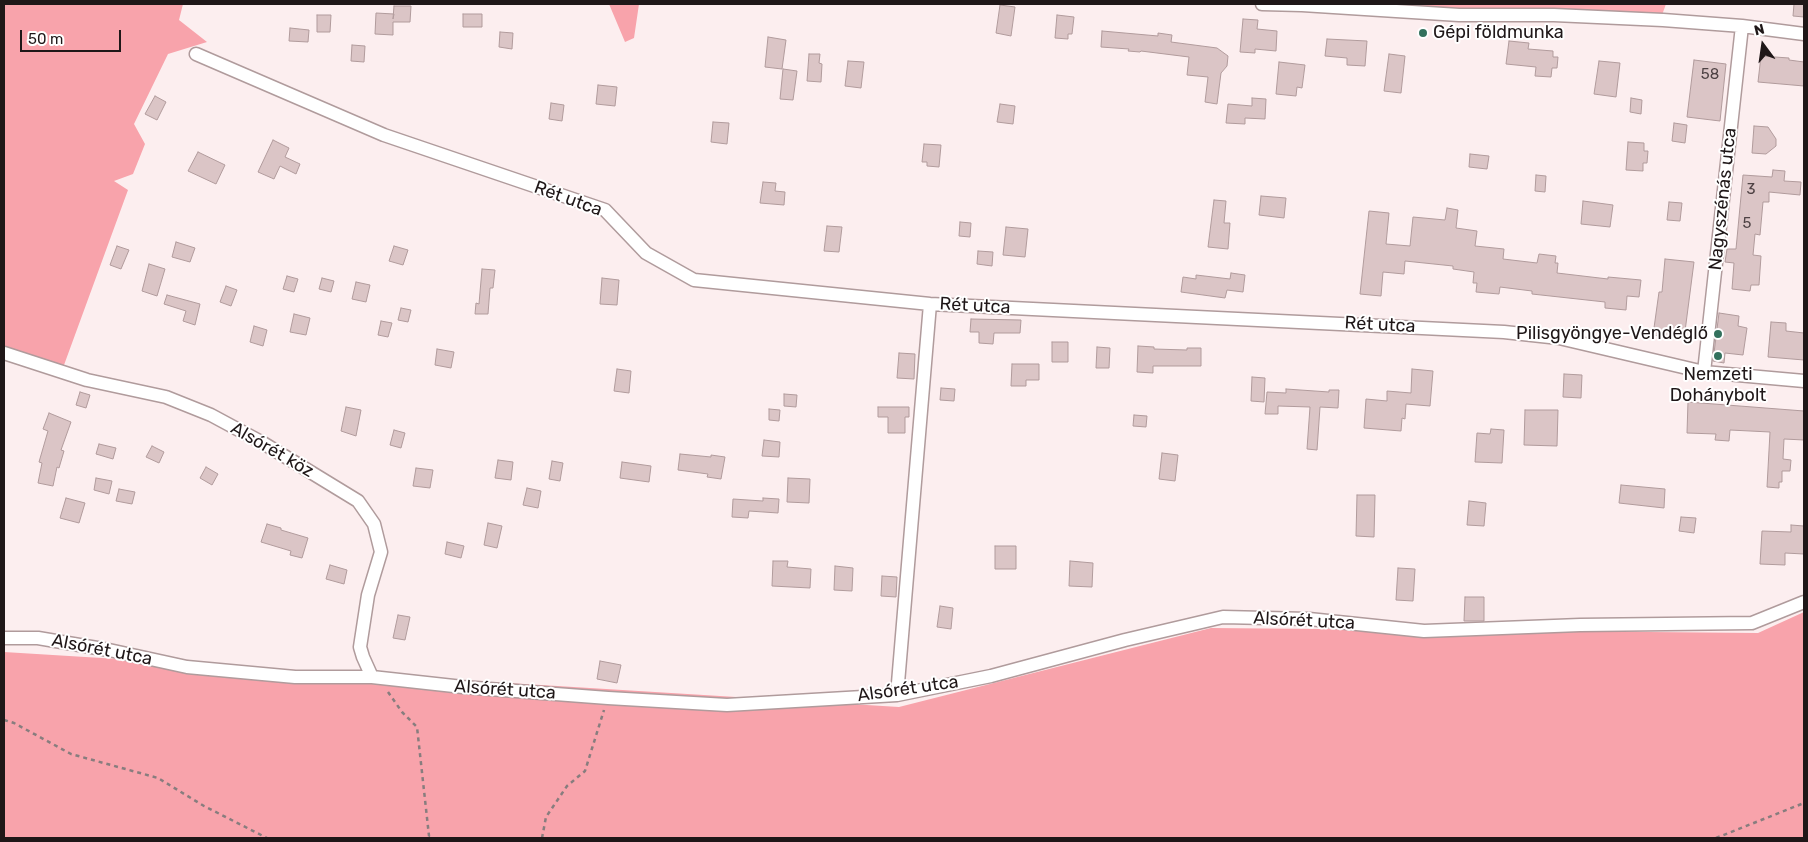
<!DOCTYPE html>
<meta charset="utf-8">
<style>
body{margin:0}
#map{position:relative;width:1808px;height:842px;overflow:hidden;background:#fceeef;font-family:Rubik,sans-serif}
canvas{display:block}
.frame{position:absolute;inset:0;border:5px solid #1f1718;pointer-events:none}
.north{position:absolute;left:1738px;top:20px;width:50px;height:50px;-webkit-text-stroke:4px #fff;paint-order:stroke;rotate:346deg;font-size:14px;font-weight:700;line-height:20px;text-align:center;color:#1f1718}
.north::after{content:'';display:block;margin:auto;width:18px;height:22px;background:#1f1718;clip-path:polygon(50% 0,100% 100%,50% 72%,0 100%)}
.scale{position:absolute;left:20px;top:30px;width:101px;height:22px;box-sizing:border-box;border:2px solid #1f1718;border-top:0;padding-left:6px;font-size:15px;line-height:18px;white-space:nowrap;color:#1f1718;-webkit-text-stroke:4px #fff;paint-order:stroke}
</style>
<div id="map">
<canvas width="1808" height="842"></canvas>
<div class="frame"></div>
<div class="north">N</div>
<div class="scale">50 m</div>
</div>
<script>
const ctx = document.querySelector('canvas').getContext('2d');
ctx.lineJoin = 'round';
function paint(path, color) { ctx.fillStyle = color; ctx.fill(path, 'evenodd'); }
const toPath = rows => new Path2D(rows.map(r => 'M' + r).join(''));
function trace(path, color, width, dash) { ctx.strokeStyle = color; ctx.lineWidth = width; ctx.lineCap = dash ? 'butt' : 'round'; ctx.setLineDash(dash || []); ctx.stroke(path); }
function drawText(font, color, halo, rows, align = 'center') {
  ctx.font = font + ' Rubik,sans-serif'; ctx.lineWidth = 4; ctx.setLineDash([]); ctx.textBaseline = 'middle'; ctx.strokeStyle = halo; ctx.fillStyle = color; for (const [text, x, y, turn = 0] of rows) {
    ctx.save(); ctx.translate(x, y); ctx.rotate((+turn || 0) * Math.PI / 180); ctx.textAlign = isNaN(turn) ? turn : align; if (halo) ctx.strokeText(text, 0, 0); ctx.fillText(text, 0, 0); ctx.restore();
  }
}
const green = toPath([
 [1318,4,1666,4,1662,15,1405,10]
]);
const forest = toPath([
 [4,4,183,4,179,20,207,42,168,54,134,124,145,144,133,174,114,181,128,190,64,365,4,351],
 [609,4,639,4,634,38,625,42],
 [1804,612,1804,838,4,838,4,652,899,707,1211,628,1758,633]
]);
const building = toPath([
 [1794,4,1804,4,1804,17,1793,16,1794,4],
 [1000,5,1015,7,1011,36,996,33,1000,5],
 [394,6,411,6,410,22,393,22,393,35,375,34,376,13,394,14,393,19,394,6],
 [463,14,482,14,482,27,463,27,463,14],
 [317,15,331,15,330,32,317,32,317,15],
 [1057,15,1074,17,1072,34,1068,34,1068,39,1055,38,1057,15],
 [1243,19,1258,20,1257,29,1277,31,1276,51,1255,49,1255,53,1240,52,1243,19],
 [290,28,309,30,308,42,289,41,290,28],
 [1102,31,1158,36,1158,33,1172,35,1171,42,1217,48,1228,56,1227,66,1221,73,1217,104,1205,102,1208,77,1187,75,1189,57,1141,51,1140,52,1128,51,1129,49,1101,47,1102,31],
 [500,32,513,33,512,49,499,47,500,32],
 [768,37,786,40,782,69,765,67,768,37],
 [1327,39,1367,41,1365,66,1347,65,1347,58,1325,56,1327,39],
 [1509,41,1529,43,1528,49,1553,51,1553,57,1558,57,1557,68,1552,68,1551,77,1535,76,1536,67,1506,64,1509,41],
 [352,45,365,46,364,62,351,61,352,45],
 [809,54,820,54,819,63,822,64,821,82,807,81,809,54],
 [1389,54,1405,56,1401,93,1384,91,1389,54],
 [1761,56,1789,58,1789,60,1804,62,1804,86,1758,82,1761,56],
 [1694,60,1726,64,1720,121,1687,117,1694,60],
 [848,61,864,62,861,88,845,86,848,61],
 [1599,61,1620,63,1616,97,1594,94,1599,61],
 [1279,62,1305,65,1302,88,1297,87,1296,96,1276,94,1279,62],
 [783,69,797,71,793,100,780,99,783,69],
 [598,85,617,87,615,106,596,104,598,85],
 [155,96,166,102,157,120,145,114,155,96],
 [1252,98,1266,99,1265,119,1245,118,1245,124,1226,123,1228,104,1252,106,1252,98],
 [1631,98,1642,100,1641,114,1630,112,1631,98],
 [551,103,564,105,562,121,549,119,551,103],
 [1000,104,1015,106,1013,124,997,122,1000,104],
 [713,122,729,123,727,144,711,142,713,122],
 [1674,123,1687,125,1685,143,1672,141,1674,123],
 [1754,126,1768,127,1776,139,1776,146,1766,154,1752,153,1754,126],
 [273,140,289,148,285,157,300,164,296,174,280,166,274,179,258,172,273,140],
 [1628,142,1644,143,1644,151,1648,151,1647,163,1643,163,1643,171,1626,170,1628,142],
 [924,144,941,145,939,167,927,166,927,162,922,162,924,144],
 [198,152,225,165,216,184,188,171,198,152],
 [1470,154,1489,156,1487,169,1469,167,1470,154],
 [1773,170,1785,171,1784,181,1801,182,1800,195,1769,192,1769,202,1763,202,1760,235,1755,234,1753,255,1761,256,1759,285,1751,285,1750,291,1732,289,1734,263,1725,262,1727,249,1736,249,1743,175,1772,177,1773,170],
 [1536,175,1546,176,1545,192,1535,191,1536,175],
 [763,182,776,183,775,191,785,192,784,205,760,203,763,182],
 [1261,196,1286,198,1284,218,1259,215,1261,196],
 [1214,200,1226,201,1224,223,1230,223,1228,249,1208,247,1214,200],
 [1583,201,1613,205,1610,227,1581,224,1583,201],
 [1669,202,1682,203,1680,221,1667,220,1669,202],
 [1447,208,1458,210,1456,228,1477,231,1475,246,1504,249,1503,259,1537,263,1539,254,1556,256,1555,263,1558,263,1557,273,1608,279,1608,277,1641,280,1639,297,1627,296,1626,310,1605,308,1605,302,1532,294,1532,291,1500,287,1499,294,1476,292,1477,283,1473,283,1474,272,1453,269,1453,266,1405,261,1404,274,1383,272,1381,296,1360,294,1369,211,1389,213,1386,244,1410,246,1413,217,1445,220,1447,208],
 [960,222,971,223,970,237,959,236,960,222],
 [827,226,842,227,839,252,824,251,827,226],
 [1006,227,1028,229,1025,257,1003,255,1006,227],
 [176,242,195,248,190,262,172,257,176,242],
 [117,246,129,250,121,269,110,265,117,246],
 [394,246,408,250,403,265,389,261,394,246],
 [978,251,993,252,992,266,977,264,978,251],
 [1665,259,1694,262,1684,339,1653,335,1659,292,1662,292,1665,259],
 [149,264,165,269,157,296,142,291,149,264],
 [482,269,495,270,493,288,490,288,488,314,475,314,476,303,479,304,482,269],
 [1231,273,1245,275,1243,292,1227,290,1225,298,1181,292,1183,277,1196,279,1196,275,1230,279,1231,273],
 [287,276,298,279,294,292,283,289,287,276],
 [322,278,334,281,331,292,319,289,322,278],
 [602,278,619,280,617,305,600,304,602,278],
 [356,282,370,285,366,302,352,299,356,282],
 [226,286,237,290,231,306,220,302,226,286],
 [167,295,200,304,195,325,183,321,186,311,164,304,167,295],
 [401,308,411,310,408,322,398,320,401,308],
 [1719,313,1739,316,1738,326,1747,328,1743,355,1725,353,1724,363,1713,361,1719,313],
 [294,314,310,318,306,335,290,332,294,314],
 [971,319,1021,320,1020,333,994,333,993,344,979,343,979,332,970,332,971,319],
 [381,321,392,323,388,337,378,335,381,321],
 [1771,322,1786,323,1786,331,1804,333,1804,360,1768,357,1771,322],
 [254,326,267,330,263,346,250,342,254,326],
 [1052,342,1068,342,1068,362,1052,362,1052,342],
 [1138,346,1154,347,1154,349,1187,350,1187,348,1201,348,1201,366,1153,366,1153,373,1137,372,1138,346],
 [1097,347,1110,348,1109,368,1096,368,1097,347],
 [437,349,454,352,451,368,435,365,437,349],
 [899,353,915,354,914,379,897,378,899,353],
 [1012,364,1039,364,1039,380,1026,380,1026,386,1011,386,1012,364],
 [617,369,631,371,629,393,614,391,617,369],
 [1412,369,1433,371,1430,406,1406,404,1405,419,1402,418,1401,431,1364,428,1366,399,1387,401,1387,391,1411,393,1412,369],
 [1564,374,1582,375,1581,398,1563,397,1564,374],
 [1252,377,1265,378,1264,402,1251,401,1252,377],
 [941,388,955,389,954,401,940,400,941,388],
 [1286,389,1329,392,1329,390,1339,390,1338,408,1320,407,1317,450,1307,449,1310,407,1278,406,1278,414,1265,414,1267,392,1286,393,1286,389],
 [80,392,90,395,86,408,76,405,80,392],
 [784,394,797,395,796,407,784,406,784,394],
 [1688,402,1804,411,1804,440,1784,439,1783,459,1791,460,1790,471,1782,471,1782,482,1779,482,1779,488,1767,487,1770,432,1730,430,1729,441,1715,440,1716,434,1687,433,1688,402],
 [346,407,361,410,356,436,341,431,346,407],
 [878,407,909,407,909,417,905,417,905,433,888,433,888,417,878,417,878,407],
 [769,409,780,410,779,421,769,420,769,409],
 [1525,410,1558,410,1557,446,1524,445,1525,410],
 [49,413,71,422,61,450,64,451,59,468,57,467,53,486,38,483,42,463,39,462,48,431,43,429,49,413],
 [1134,415,1147,416,1146,427,1133,426,1134,415],
 [1491,429,1504,430,1502,463,1475,462,1477,433,1490,434,1491,429],
 [394,430,405,433,401,448,390,445,394,430],
 [764,440,780,442,779,457,762,456,764,440],
 [99,444,116,448,113,459,96,454,99,444],
 [152,446,164,452,159,463,146,457,152,446],
 [1162,453,1178,455,1175,481,1159,479,1162,453],
 [680,454,711,457,711,455,725,457,721,479,707,477,708,474,678,470,680,454],
 [498,460,513,462,511,480,495,478,498,460],
 [552,461,563,463,560,481,549,479,552,461],
 [622,462,651,466,649,482,620,478,622,462],
 [206,467,218,474,212,485,200,478,206,467],
 [416,468,433,470,430,488,413,486,416,468],
 [96,478,112,481,109,494,94,490,96,478],
 [788,478,810,479,809,503,787,502,788,478],
 [1621,485,1665,489,1664,508,1619,503,1621,485],
 [527,488,541,491,538,508,523,505,527,488],
 [119,489,135,492,132,504,116,501,119,489],
 [1357,495,1375,495,1374,537,1356,536,1357,495],
 [66,498,85,503,79,523,60,518,66,498],
 [763,498,779,499,778,513,749,511,748,518,732,517,733,499,763,501,763,498],
 [1469,501,1486,503,1484,526,1467,525,1469,501],
 [1681,517,1696,518,1694,533,1679,531,1681,517],
 [488,523,502,526,497,548,484,545,488,523],
 [267,524,281,528,281,530,308,538,302,558,290,555,291,551,261,542,267,524],
 [1791,525,1804,526,1804,554,1785,553,1785,565,1760,564,1762,531,1791,532,1791,525],
 [447,542,464,546,461,558,445,554,447,542],
 [995,546,1016,546,1016,569,995,569,995,546],
 [773,561,788,561,787,567,811,569,810,588,772,586,773,561],
 [1070,561,1093,563,1092,587,1069,586,1070,561],
 [330,565,347,570,344,584,326,579,330,565],
 [835,566,853,568,852,591,834,590,835,566],
 [1398,568,1415,569,1413,601,1396,600,1398,568],
 [882,576,897,577,896,597,881,596,882,576],
 [1465,597,1484,597,1484,621,1464,621,1465,597],
 [940,606,953,608,951,629,937,627,940,606],
 [398,615,410,617,405,640,393,638,398,615],
 [600,661,621,665,617,683,597,679,600,661]
]);
const path = toPath([
 [388,692,402,712,417,727,429,836,427,838],
 [4,720,14,723,71,754,158,778,204,806,267,838],
 [542,838,546,817,567,786,585,771,604,710],
 [1716,838,1804,803]
]);
const minor = toPath([
 [1262,4,1302,5,1459,15,1554,15,1663,20,1742,26,1804,34],
 [196,54,384,135,605,210,646,253,694,280,930,304,1504,332,1559,338,1704,372,1804,381],
 [4,353,87,380,166,397,211,415,263,443,358,501,374,524,381,552,368,595,360,647,363,657,372,677],
 [1704,372,1742,26],
 [4,638,38,638,109,650,187,667,295,677,372,677,463,687,608,698,727,705,897,695,991,676,1125,640,1223,617,1309,619,1424,631,1580,625,1752,623,1804,602],
 [897,695,930,304]
]);
const markers = [
 [1423,33,5,"#33715d"],
 [1718,334,5,"#33715d"],
 [1718,356,5,"#33715d"]
];
const numberNames = [
 ["58",1710,75],
 ["3",1751,190],
 ["5",1747,224]
];
const poiNames = [
 ["Gépi földmunka",1433,33],
 ["Pilisgyöngye-Vendéglő",1708,334,"right"],
 ["Nemzeti",1718,375,"center"],
 ["Dohánybolt",1718,396,"center"]
];
const streetNames = [
 ["Rét utca",568,199,20],
 ["Nagyszénás utca",1723,199,-84],
 ["Rét utca",975,306,3],
 ["Rét utca",1380,325,3],
 ["Alsórét köz",272,450,30],
 ["Alsórét utca",1304,621,3],
 ["Alsórét utca",102,650,11],
 ["Alsórét utca",908,689,-8],
 ["Alsórét utca",505,690,4]
];
paint(green, '#ffabb2');
paint(forest, '#f8a3ab');
paint(building, '#dbc5c6');
trace(building, '#b19b9c', 1);
trace(minor, '#b09b9c', 15);
trace(path, '#887d7e', 2.5, [4, 4]);
trace(minor, '#fff', 12);
for (const [x, y, r, color] of markers) { const dot = new Path2D(); dot.arc(x, y, r, 0, 2 * Math.PI); ctx.fillStyle = color; ctx.fill(dot); trace(dot, '#fff', 2); }
drawText('15px', '#4e4244', null, numberNames);
drawText('18px', '#1f1718', '#fff', poiNames, 'left');
drawText('18px', '#1f1718', '#fff', streetNames);
</script>
